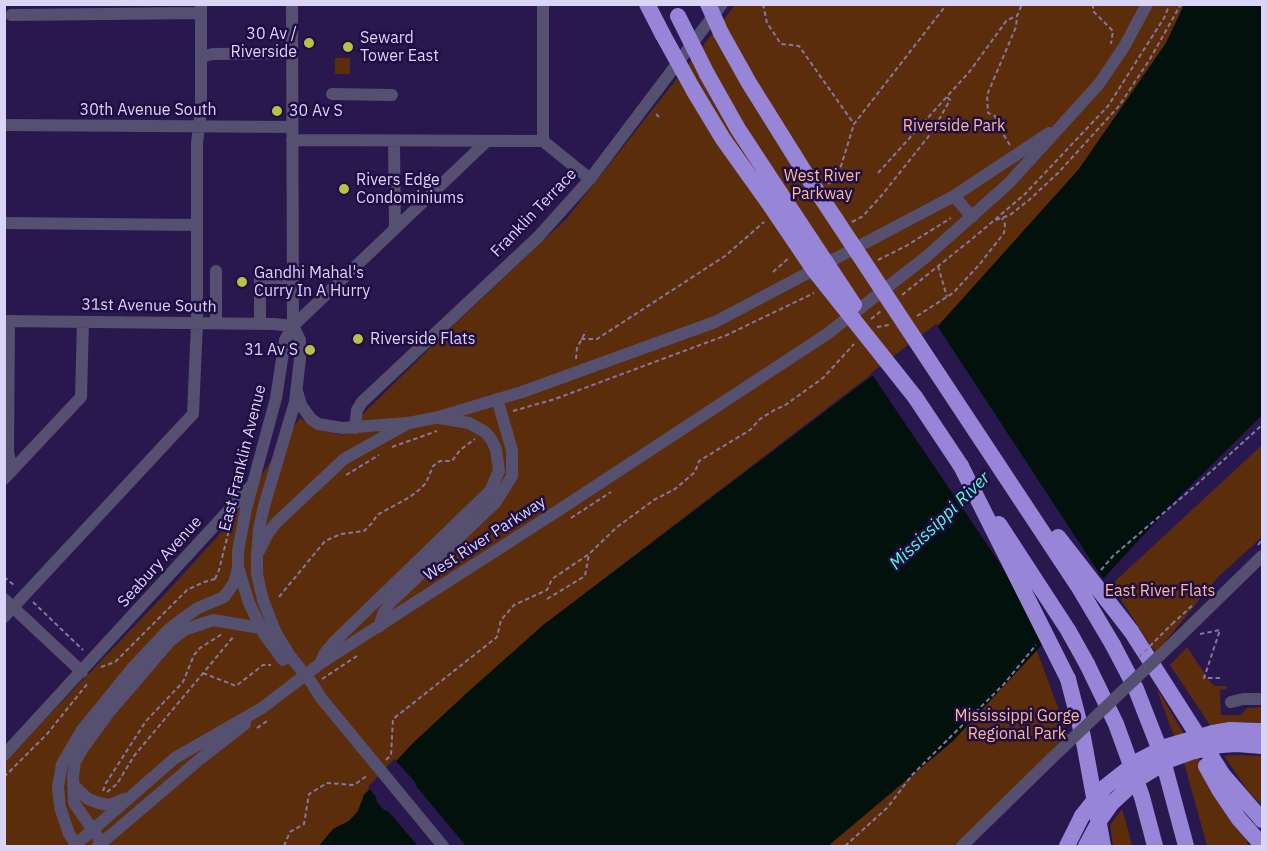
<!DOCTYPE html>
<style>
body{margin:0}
#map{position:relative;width:1267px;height:851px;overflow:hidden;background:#28184e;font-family:"IBM Plex Sans",sans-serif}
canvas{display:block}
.frame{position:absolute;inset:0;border:6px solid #dad5f7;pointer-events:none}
</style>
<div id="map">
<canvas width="1267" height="851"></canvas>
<div class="frame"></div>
</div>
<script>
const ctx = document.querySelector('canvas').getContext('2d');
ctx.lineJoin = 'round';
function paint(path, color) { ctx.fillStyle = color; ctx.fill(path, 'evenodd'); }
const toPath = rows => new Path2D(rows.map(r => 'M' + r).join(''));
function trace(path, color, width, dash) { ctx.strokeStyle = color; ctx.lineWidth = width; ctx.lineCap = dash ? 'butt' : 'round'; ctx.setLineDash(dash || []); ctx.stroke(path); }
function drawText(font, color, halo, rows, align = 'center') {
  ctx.font = font + ' "IBM Plex Sans",sans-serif'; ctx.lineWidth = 5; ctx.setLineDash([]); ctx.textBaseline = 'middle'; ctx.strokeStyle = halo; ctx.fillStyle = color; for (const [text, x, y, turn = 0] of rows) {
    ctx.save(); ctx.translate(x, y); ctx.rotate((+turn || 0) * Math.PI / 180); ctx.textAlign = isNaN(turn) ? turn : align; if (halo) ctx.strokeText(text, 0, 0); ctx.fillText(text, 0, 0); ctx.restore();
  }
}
const green = toPath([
 [735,5,1184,5,1166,43,1079,169,938,326,937,324,542,626,364,795,358,811,349,821,333,829,319,846,5,846,4,762,166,593,227,526,300,418,319,430,342,435,440,338,567,218],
 [335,58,350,58,350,74,335,74],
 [1262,445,1262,537,1217,578,1156,653,1111,585],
 [1032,637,1068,735,954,846,826,846],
 [1187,647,1211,683,1215,686,1228,686,1226,689,1220,690,1221,715,1241,715,1247,708,1262,707,1262,723,1246,722,1210,725,1170,665],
 [1156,687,1247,840,1248,846,1207,846,1185,766],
 [1237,755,1262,756,1262,805,1248,791,1224,756],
 [1122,809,1128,830,1132,846,1113,846,1110,825]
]);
const water = toPath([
 [1184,5,1262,5,1262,415,1175,501,953,741,828,846,319,846,333,829,349,821,358,811,364,795,414,742,470,690,542,626,938,326,1079,169,1166,43]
]);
const pier = toPath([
 [936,324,1105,582,1046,644,1026,602,871,373],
 [394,759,415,782,416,786,466,846,418,846,388,811,384,810,377,802,376,797,368,787]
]);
const path = toPath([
 [763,4,767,23,781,44,799,46,854,124,947,4],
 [1093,4,1093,11,1113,31,1111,44],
 [656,114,659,117],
 [1010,145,998,126,995,116,988,113,987,95,1016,27,1017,16,1022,4],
 [878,173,970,71,1007,20,1017,16],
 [828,184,837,179,854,124],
 [996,220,1010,215,1029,200,1058,173,1119,106,1150,59,1181,4],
 [852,222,863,216,882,195,932,132,950,100,946,96],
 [878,260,906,246,951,218],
 [938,266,947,297],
 [773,272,790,257],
 [902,295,972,239,1025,194,1108,106,1164,18,1170,4],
 [917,316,953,293,979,265,1004,233,1005,224,1002,218],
 [871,319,881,311],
 [877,327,889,325],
 [581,339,597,339,725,256,764,222],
 [576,359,577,348,586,331],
 [513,411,555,399,727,335,814,293],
 [392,447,437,431],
 [346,475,379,455],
 [571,518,611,492],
 [1258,545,1262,540],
 [1101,570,1113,556,1195,486,1262,425],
 [4,577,15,586],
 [215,579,219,570,229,530],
 [279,597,325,541,341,534,364,531,373,522,377,515,410,497,420,489,426,483,433,466,440,461,452,461,460,450,475,439],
 [547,599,585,576,589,554],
 [33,602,83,650],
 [1172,624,1194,604],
 [1200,634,1220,630,1204,678,1223,678],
 [101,667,115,662,187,590,204,582,215,579],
 [203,673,236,686,263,665,271,665],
 [322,679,357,656],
 [257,728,267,721],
 [386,760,391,755,393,719,497,637,501,620,514,605,547,590,552,579,589,554,617,527,654,500,675,489,695,472,699,461,750,430,760,419,776,409,784,406,823,378,854,344],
 [4,777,47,734,88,683],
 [103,791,106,783,146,721,183,682,194,655,200,648,222,634],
 [107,792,117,784,134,756,234,636],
 [284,846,290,832,304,824,309,794,327,783,354,785,368,775],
 [845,846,888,807,912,775,1004,684,1036,645]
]);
const minor = toPath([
 [11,15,201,13],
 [201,57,213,54,292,53],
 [332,94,392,95],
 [4,125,292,127],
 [292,140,543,141],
 [394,141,395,229],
 [543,141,543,4],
 [543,141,590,179],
 [954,196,972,217],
 [4,223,196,225],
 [216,271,216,323],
 [4,321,274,324,293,326],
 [9,321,8,452,12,470],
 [260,323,260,278,293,278],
 [297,391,301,405,311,419,318,424,342,428,408,423,435,418,522,392,715,322,954,196,1049,133],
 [355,428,357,410,362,402,538,237,590,179,722,4],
 [4,479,81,397,83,322],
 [259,551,268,533,276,523,344,459,405,425],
 [4,599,82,672],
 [4,617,193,414,197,323,197,143,201,111,201,4],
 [379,627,384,612,390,603,495,503,512,476,512,450,497,399],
 [1174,642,1262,556],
 [290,656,275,631,263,600,257,574,257,554,259,529,264,506,295,402,300,359,300,340,293,326,292,4],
 [283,660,264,634,249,603,238,567,238,551,246,509,276,398,285,340,293,326,487,141],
 [321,662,325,653,336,640,490,491,499,471,496,449,491,439,485,432,469,423,439,418],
 [1231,702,1243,699,1262,699],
 [4,755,250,487],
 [73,785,88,799,99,803,109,805,124,799],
 [102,843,74,803,73,776,75,762,83,748,110,711,170,641,184,630,213,620,260,628],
 [74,846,175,758,262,708,321,663,556,512,827,334,926,257,1009,183,1099,84,1124,47,1147,4],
 [78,846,69,834,60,807,58,787,62,764,82,730,134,666,168,630,182,619,198,608,224,597,234,583,238,568],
 [98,846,200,759,245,724],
 [962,846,1052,758]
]);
const highway = toPath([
 [647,4,663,35],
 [721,33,749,83,807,176],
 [707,74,738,129,780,193],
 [694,91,723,139,768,202],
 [915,397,961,466],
 [1131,631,1223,775,1262,820],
 [1113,645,1136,689,1161,753,1186,846],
 [1087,664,1116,724,1128,757,1142,797,1155,846],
 [1068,679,1083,737,1103,846],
 [1213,733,1230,730,1262,731],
 [1221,745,1237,744,1262,746],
 [1206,766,1220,791,1239,819,1262,845],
 [1067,846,1082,816]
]);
const pathBridge = toPath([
 [1139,657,1172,624]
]);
const minorBridge = toPath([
 [290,656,311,682,321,698,443,846],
 [1052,758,1174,642]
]);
const highwayBridge = toPath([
 [708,4,721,33],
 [678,16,707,74],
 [663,35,694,91],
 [807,176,1078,586,1113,645],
 [780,193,854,305],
 [768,202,814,270,915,397],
 [961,466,1068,679],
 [999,524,1068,630,1087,664],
 [1058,537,1131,631],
 [1082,816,1105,787,1138,761,1165,747,1213,733],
 [1086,846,1101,818,1111,804,1138,779,1169,760,1191,752,1221,745]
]);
const markers = [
 [309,43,6,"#b9c046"],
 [348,47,6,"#b9c046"],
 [277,111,6,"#b9c046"],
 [344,189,6,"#b9c046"],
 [242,282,6,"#b9c046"],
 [358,339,6,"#b9c046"],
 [310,350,6,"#b9c046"]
];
const poiNames = [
 ["30 Av /",297,34,"right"],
 ["Riverside",297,52,"right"],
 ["Seward",360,38],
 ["Tower East",360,56],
 ["30 Av S",289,111],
 ["Rivers Edge",356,180],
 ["Condominiums",356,198],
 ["Gandhi Mahal's",254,273],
 ["Curry In A Hurry",254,291],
 ["Riverside Flats",370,339],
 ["31 Av S",298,350,"right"]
];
const streetNames = [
 ["30th Avenue South",148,110],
 ["Franklin Terrace",534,213,-46],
 ["31st Avenue South",149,306,1],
 ["East Franklin Avenue",243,458,-76],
 ["West River Parkway",485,539,-33],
 ["Seabury Avenue",160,562,-48]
];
const parkNames = [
 ["Riverside Park",954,126],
 ["West River",822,176],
 ["Parkway",822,194],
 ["East River Flats",1160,591],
 ["Mississippi Gorge",1017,716],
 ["Regional Park",1017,734]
];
const waterNames = [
 ["Mississippi River",940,521,-44]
];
paint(green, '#5c2d0a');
paint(water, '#03110c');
paint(pier, '#28184e');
trace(path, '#8378a4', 2, [4.5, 3]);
trace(minor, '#554f70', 12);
trace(highway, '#9786d8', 16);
trace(pathBridge, '#8378a4', 2, [4.5, 3]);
trace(minorBridge, '#554f70', 12);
trace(highwayBridge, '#9786d8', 16);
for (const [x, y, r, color] of markers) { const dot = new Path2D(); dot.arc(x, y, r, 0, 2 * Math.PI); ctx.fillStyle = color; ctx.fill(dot); trace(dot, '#1f0d43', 2); }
drawText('16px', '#dad5f7', '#1f0d43', poiNames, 'left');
drawText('16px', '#dad5f7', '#1f0d43', streetNames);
drawText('16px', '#fabb94', '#1f0d43', parkNames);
drawText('italic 18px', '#53fbd0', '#1f0d43', waterNames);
</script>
